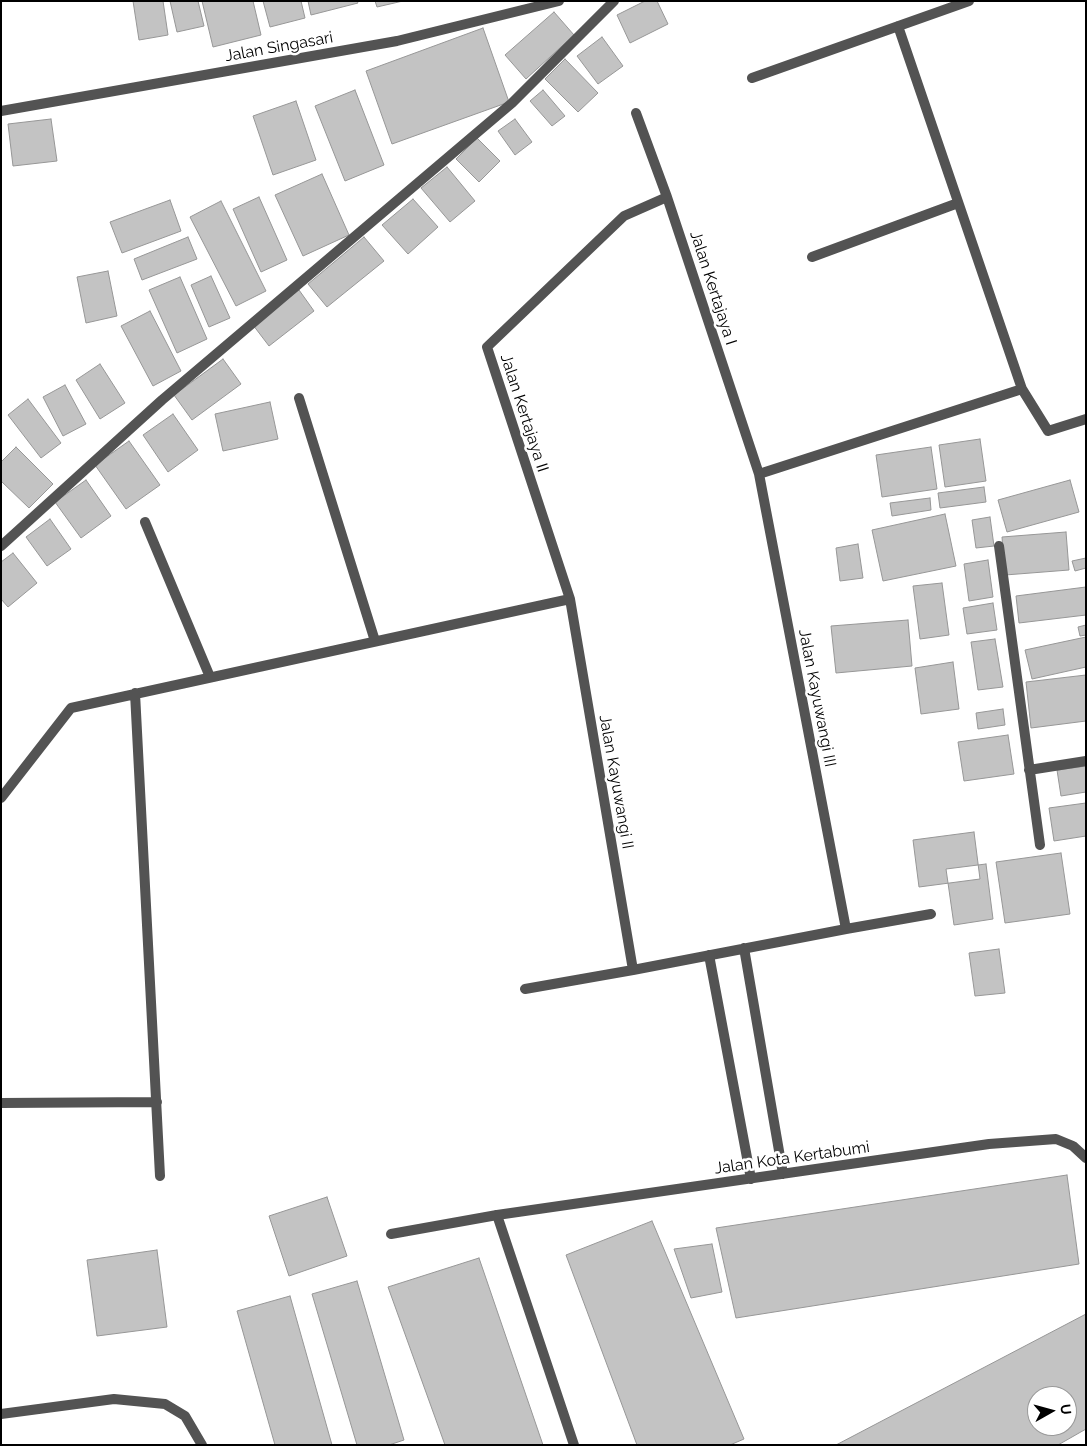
<!DOCTYPE html>
<style>
body{margin:0}
#map{position:relative;width:1087px;height:1446px;overflow:hidden;background:#fff;font-family:Raleway,sans-serif}
canvas{display:block}
.frame{position:absolute;inset:0;border:2px solid #000;pointer-events:none}
.north{position:absolute;left:1027px;top:1386px;width:50px;height:50px;box-sizing:border-box;background:#fff;border:1px solid #999;border-radius:50%;rotate:83deg;font-size:14px;font-weight:700;line-height:20px;text-align:center;color:#000}
.north::after{content:'';display:block;margin:auto;width:18px;height:22px;background:#000;clip-path:polygon(50% 0,100% 100%,50% 72%,0 100%)}
</style>
<div id="map">
<canvas width="1087" height="1446"></canvas>
<div class="frame"></div>
<div class="north">U</div>
</div>
<script>
const ctx = document.querySelector('canvas').getContext('2d');
ctx.lineJoin = 'round';
function paint(path, color) { ctx.fillStyle = color; ctx.fill(path, 'evenodd'); }
const toPath = rows => new Path2D(rows.map(r => 'M' + r).join(''));
function trace(path, color, width, dash) { ctx.strokeStyle = color; ctx.lineWidth = width; ctx.lineCap = dash ? 'butt' : 'round'; ctx.setLineDash(dash || []); ctx.stroke(path); }
function drawText(font, color, halo, rows, align = 'center') {
  ctx.font = font + ' Raleway,sans-serif'; ctx.lineWidth = 5; ctx.setLineDash([]); ctx.textBaseline = 'middle'; ctx.strokeStyle = halo; ctx.fillStyle = color; for (const [text, x, y, turn = 0] of rows) {
    ctx.save(); ctx.translate(x, y); ctx.rotate((+turn || 0) * Math.PI / 180); ctx.textAlign = isNaN(turn) ? turn : align; if (halo) ctx.strokeText(text, 0, 0); ctx.fillText(text, 0, 0); ctx.restore();
  }
}
const building = toPath([
 [133,1,163,1,168,35,139,40,133,1],
 [170,1,198,1,204,26,177,32,170,1],
 [202,1,253,1,261,35,213,47,202,1],
 [263,1,301,1,305,18,270,27,263,1],
 [308,1,357,1,358,3,311,15,308,1],
 [375,1,403,1,377,7,375,1],
 [645,1,657,1,668,24,630,43,617,15,645,1],
 [554,12,574,35,526,79,505,55,554,12],
 [483,28,509,102,392,144,366,71,483,28],
 [602,37,623,66,598,84,577,56,602,37],
 [565,59,598,93,578,112,545,79,565,59],
 [355,90,384,165,345,181,315,106,355,90],
 [543,90,565,116,552,126,530,101,543,90],
 [296,101,316,160,273,175,253,116,296,101],
 [51,119,57,161,13,166,8,124,51,119],
 [515,119,532,142,515,155,498,131,515,119],
 [477,138,500,161,479,182,456,159,477,138],
 [447,167,475,201,450,222,421,188,447,167],
 [322,174,349,235,303,256,275,195,322,174],
 [259,197,287,260,261,272,233,209,259,197],
 [413,199,438,227,408,254,382,225,413,199],
 [170,200,181,231,122,253,110,222,170,200],
 [221,201,266,291,236,306,190,217,221,201],
 [188,237,197,259,142,280,134,259,188,237],
 [364,237,384,261,327,307,308,284,364,237],
 [108,271,117,316,86,323,77,277,108,271],
 [211,276,230,318,209,327,191,285,211,276],
 [180,277,207,339,177,353,149,290,180,277],
 [299,290,314,311,269,346,253,325,299,290],
 [150,311,181,371,153,386,121,326,150,311],
 [223,359,241,384,192,420,174,395,223,359],
 [100,364,125,403,100,419,76,380,100,364],
 [65,385,86,424,63,436,43,397,65,385],
 [28,399,61,443,41,458,8,415,28,399],
 [270,402,278,439,223,451,215,414,270,402],
 [173,414,198,450,168,472,143,435,173,414],
 [980,439,986,481,945,487,939,445,980,439],
 [129,441,160,485,126,509,95,465,129,441],
 [16,447,53,484,29,508,1,481,1,462,16,447],
 [931,447,937,489,882,497,876,455,931,447],
 [86,480,111,516,81,538,55,502,86,480],
 [1070,480,1079,512,1007,532,998,500,1070,480],
 [984,487,986,502,940,508,938,493,984,487],
 [930,498,931,510,892,516,890,503,930,498],
 [945,514,956,566,883,581,872,530,945,514],
 [990,517,994,546,976,548,972,520,990,517],
 [50,519,71,549,47,566,26,537,50,519],
 [1066,532,1069,570,1005,575,1002,537,1066,532],
 [858,544,863,578,840,581,836,548,858,544],
 [13,553,37,583,8,607,1,599,1,562,13,553],
 [1086,558,1086,568,1075,571,1072,561,1086,558],
 [988,560,993,597,969,601,964,564,988,560],
 [942,583,949,635,920,639,913,586,942,583],
 [1086,587,1086,615,1019,623,1016,596,1086,587],
 [993,603,997,630,967,634,963,608,993,603],
 [908,620,912,666,836,673,831,626,908,620],
 [1086,625,1086,635,1080,636,1078,627,1086,625],
 [1086,637,1086,667,1032,679,1025,650,1086,637],
 [995,639,1003,687,978,690,971,642,995,639],
 [953,662,959,709,921,714,915,668,953,662],
 [1086,675,1086,721,1031,728,1026,682,1086,675],
 [1003,709,1005,725,978,729,976,713,1003,709],
 [1008,735,1014,774,964,781,958,742,1008,735],
 [1086,766,1086,792,1061,796,1057,770,1086,766],
 [1086,803,1086,836,1054,841,1049,808,1086,803],
 [974,832,980,879,919,887,913,840,974,832],
 [1061,853,1070,914,1005,923,996,862,1061,853],
 [986,864,993,919,954,925,946,869,986,864],
 [999,949,1005,993,975,996,969,953,999,949],
 [1067,1175,1079,1264,736,1318,716,1228,1067,1175],
 [327,1197,347,1256,289,1276,269,1216,327,1197],
 [652,1221,744,1439,730,1445,637,1445,566,1255,652,1221],
 [712,1244,722,1292,691,1298,674,1249,712,1244],
 [157,1250,167,1327,97,1336,87,1260,157,1250],
 [479,1258,543,1445,445,1445,388,1287,479,1258],
 [357,1281,404,1440,389,1445,357,1445,312,1294,357,1281],
 [290,1296,332,1445,275,1445,237,1311,290,1296],
 [1086,1314,1086,1429,1058,1445,836,1445,1086,1314],
 [1037,1396,1067,1396,1067,1426,1037,1426,1037,1396]
]);
const lane = toPath([
 [391,1234,497,1215]
]);
const street = toPath([
 [898,26,1022,389],
 [752,78,969,1],
 [1,111,397,41,559,1],
 [636,113,667,197,759,474,846,929,633,970,570,599,487,347,624,216,667,197],
 [812,257,958,203],
 [299,398,375,641],
 [759,474,1022,389,1048,431,1086,419],
 [145,522,210,677],
 [1,546,162,400,512,103,614,1],
 [999,546,1040,845],
 [135,693,160,1176],
 [1029,770,1086,761],
 [1,798,71,708,570,599],
 [846,929,931,914],
 [744,948,783,1174],
 [709,955,751,1179],
 [525,989,633,970],
 [1,1103,157,1102],
 [1,1414,114,1399,165,1404,185,1416,202,1445],
 [574,1445,497,1215,989,1144,1056,1139,1073,1146,1086,1158]
]);
const streetNames = [
 ["Jalan Singasari",279,47,-10],
 ["Jalan Kertajaya I",713,288,72],
 ["Jalan Kertajaya II",524,413,72],
 ["Jalan Kayuwangi III",817,698,79],
 ["Jalan Kayuwangi II",616,782,80],
 ["Jalan Kota Kertabumi",792,1158,-8]
];
paint(building, '#c3c3c3');
trace(building, '#979797', 1);
trace(lane, '#535353', 10);
trace(street, '#535353', 10);
drawText('16px', '#000', '#fff', streetNames);
</script>
